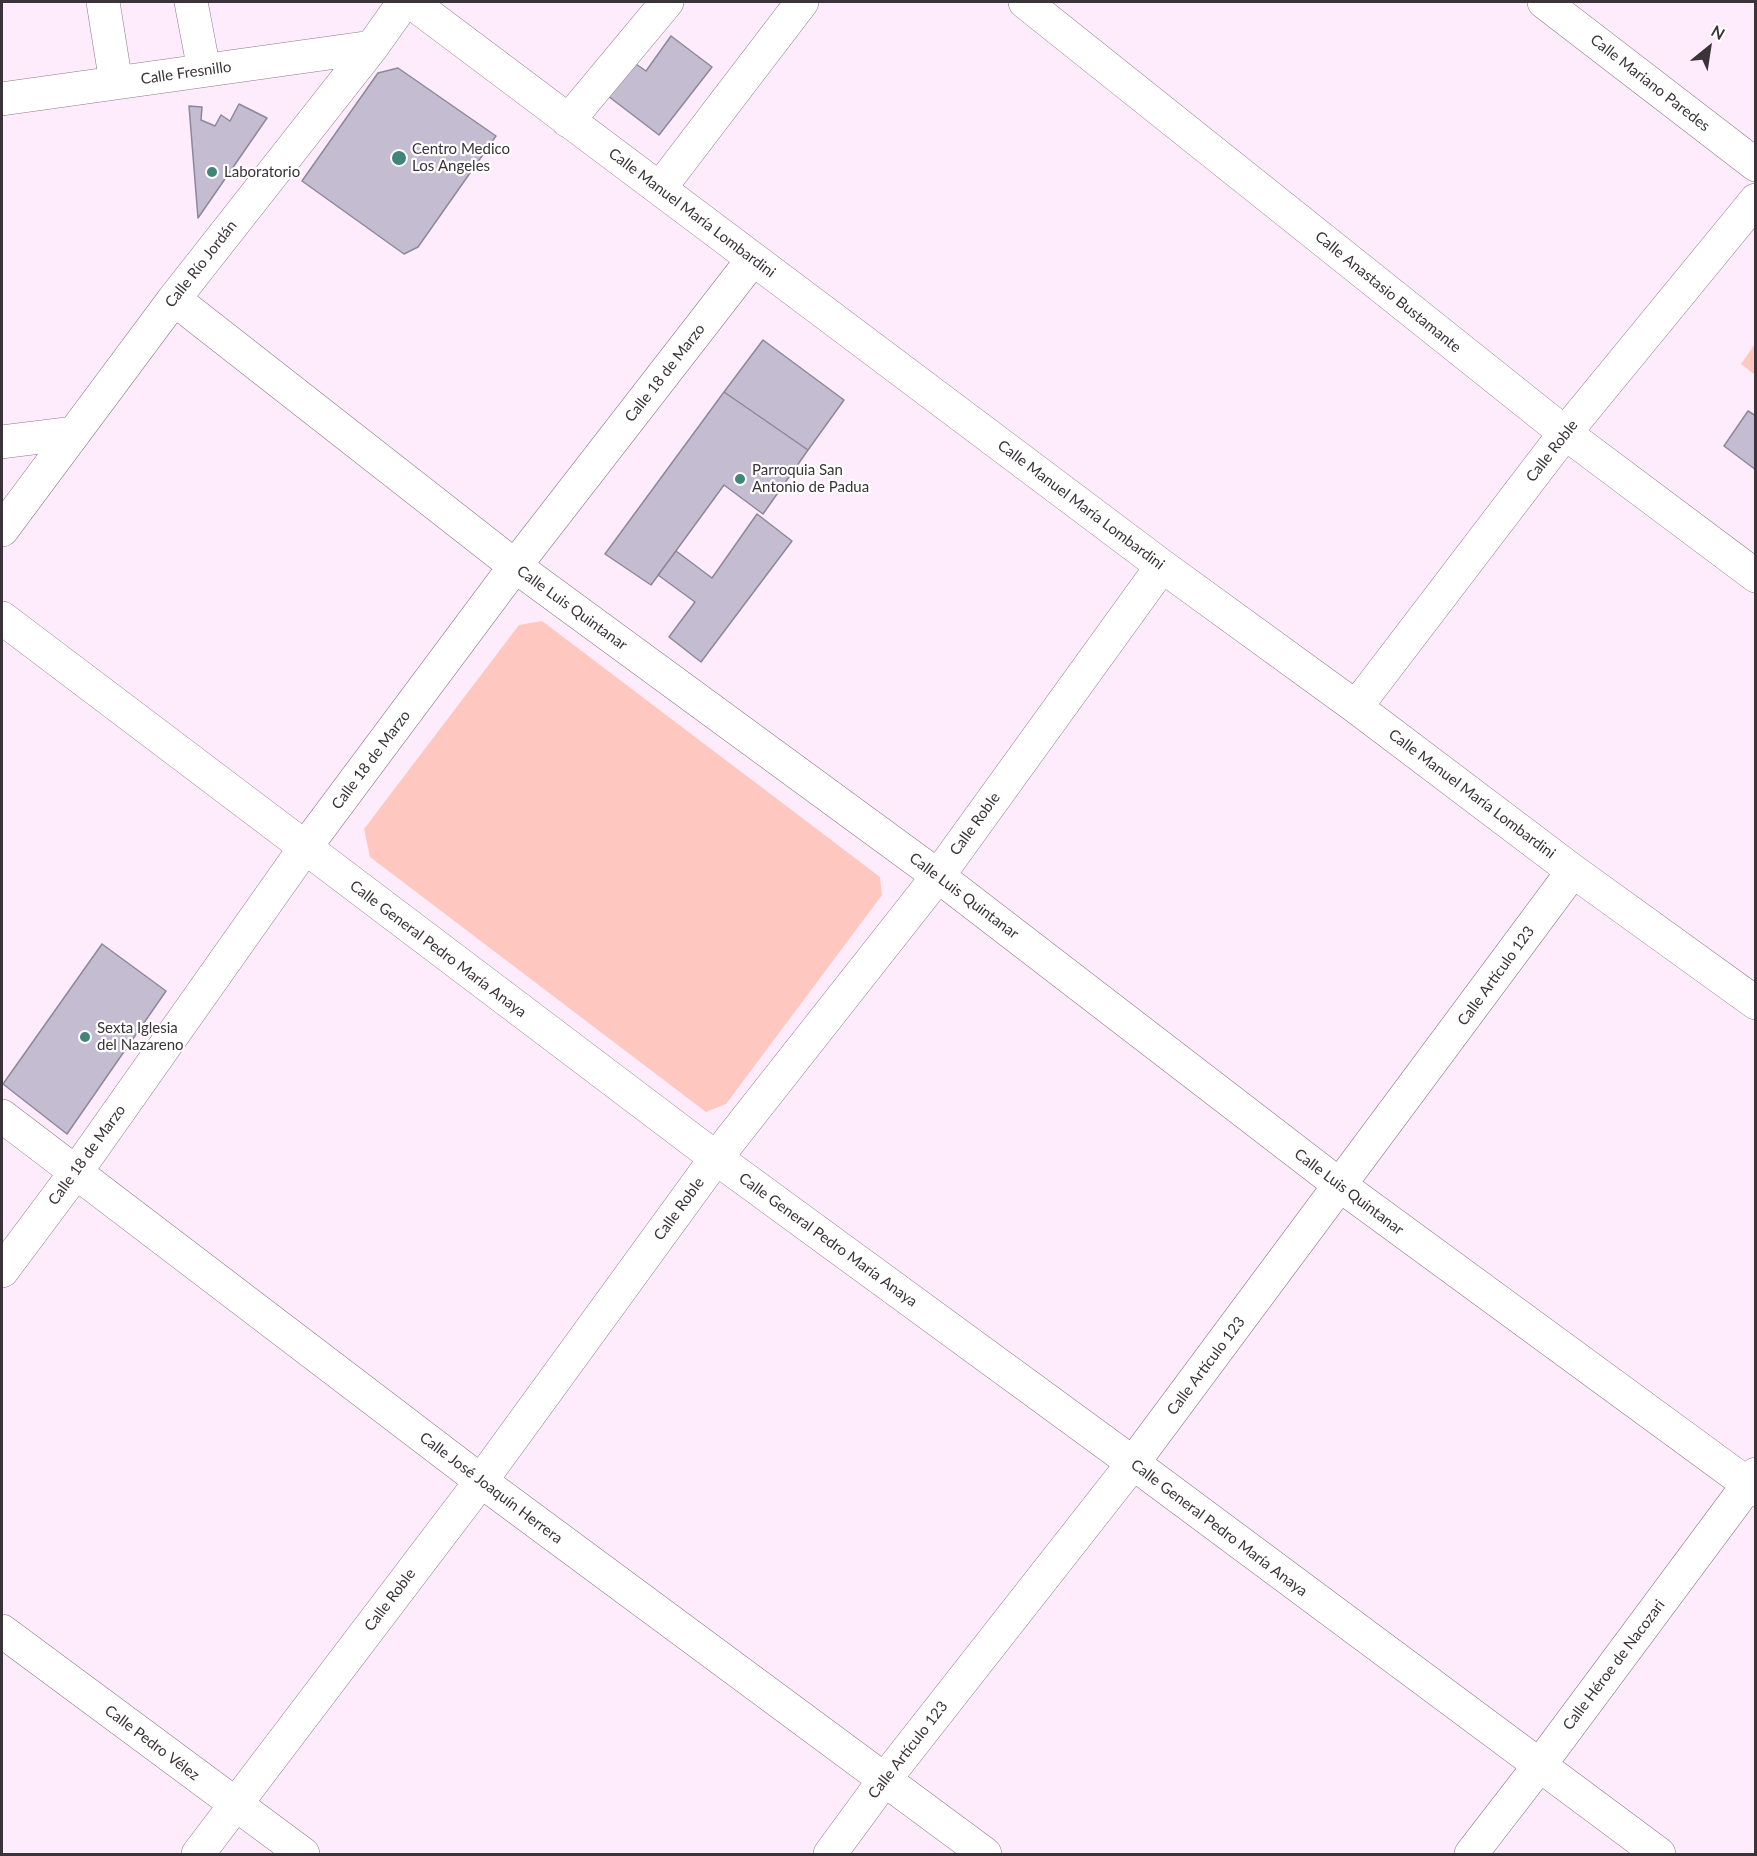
<!DOCTYPE html>
<meta charset="utf-8">
<style>
body{margin:0}
#map{position:relative;width:1757px;height:1856px;overflow:hidden;background:#feebfc;font-family:Lato,sans-serif}
canvas{display:block}
.frame{position:absolute;inset:0;border:3px solid #3a3339;pointer-events:none}
.north{position:absolute;left:1679px;top:18px;width:60px;height:60px;-webkit-text-stroke:4px #fff;paint-order:stroke;rotate:30deg;font-size:16px;font-weight:700;line-height:24px;text-align:center;color:#3a3339}
.north::after{content:'';display:block;margin:auto;width:21px;height:27px;background:#3a3339;clip-path:polygon(50% 0,100% 100%,50% 72%,0 100%)}
</style>
<div id="map">
<canvas width="1757" height="1856"></canvas>
<div class="frame"></div>
<div class="north">N</div>
</div>
<script>
const ctx = document.querySelector('canvas').getContext('2d');
ctx.lineJoin = 'round';
function paint(path, color) { ctx.fillStyle = color; ctx.fill(path, 'evenodd'); }
const toPath = rows => new Path2D(rows.map(r => 'M' + r).join(''));
function trace(path, color, width, dash) { ctx.strokeStyle = color; ctx.lineWidth = width; ctx.lineCap = dash ? 'butt' : 'round'; ctx.setLineDash(dash || []); ctx.stroke(path); }
function drawText(font, color, halo, rows, align = 'center') {
  ctx.font = font + ' Lato,sans-serif'; ctx.lineWidth = 4.5; ctx.setLineDash([]); ctx.textBaseline = 'middle'; ctx.strokeStyle = halo; ctx.fillStyle = color; for (const [text, x, y, turn = 0] of rows) {
    ctx.save(); ctx.translate(x, y); ctx.rotate((+turn || 0) * Math.PI / 180); ctx.textAlign = isNaN(turn) ? turn : align; if (halo) ctx.strokeText(text, 0, 0); ctx.fillText(text, 0, 0); ctx.restore();
  }
}
const green = toPath([
 [1755,344,1755,375,1741,364],
 [542,621,880,877,882,895,726,1104,706,1112,370,857,364,829,519,625]
]);
const building = toPath([
 [671,36,712,67,659,135,608,96,633,62,646,71,671,36],
 [398,68,496,136,418,247,404,254,302,181,378,73,398,68],
 [239,104,267,118,198,218,189,106,202,107,201,120,215,126,221,115,230,121,239,104],
 [763,340,844,400,808,450,724,392,763,340],
 [724,392,808,450,763,514,724,485,651,585,605,554,724,392],
 [1748,411,1756,416,1756,470,1724,446,1748,411],
 [757,514,792,541,701,662,669,637,695,602,658,575,676,551,712,578,757,514],
 [102,944,166,991,67,1134,3,1084,102,944]
]);
const minor = toPath([
 [103,2,116,83],
 [191,2,204,70],
 [411,2,1162,566,1356,707,1573,871,1756,1003],
 [1025,2,1565,433,1756,576],
 [1544,2,1756,165],
 [2,99,372,47],
 [568,121,667,2],
 [660,188,802,2],
 [174,299,515,566,938,876,1341,1186,1756,1490],
 [2,442,73,433],
 [2,530,174,299,372,47,404,2],
 [2,618,716,1158,1133,1463,1659,1854],
 [1356,707,1565,433,1756,200],
 [2,1116,481,1481,985,1854],
 [2,1271,76,1172,304,849,515,566,753,259],
 [2,1631,303,1854],
 [198,1854,481,1481,716,1158,938,876,1162,566],
 [830,1854,885,1779,1133,1463,1573,871],
 [1471,1854,1539,1766,1756,1474]
]);
const markers = [
 [399,158,8,"#418579"],
 [212,172,6,"#418579"],
 [740,479,6,"#418579"],
 [85,1037,6,"#418579"]
];
const streetNames = [
 ["Calle Fresnillo",186,73,-8],
 ["Calle Mariano Paredes",1650,83,38],
 ["Calle Manuel María Lombardini",692,213,37],
 ["Calle Río Jordán",201,264,-52],
 ["Calle Anastasio Bustamante",1388,292,39],
 ["Calle 18 de Marzo",665,373,-52],
 ["Calle Roble",1552,451,-52],
 ["Calle Manuel María Lombardini",1081,505,37],
 ["Calle Luis Quintanar",572,608,36],
 ["Calle 18 de Marzo",371,760,-53],
 ["Calle Manuel María Lombardini",1472,794,37],
 ["Calle Roble",975,824,-54],
 ["Calle Luis Quintanar",964,896,37],
 ["Calle General Pedro María Anaya",438,949,37],
 ["Calle Artículo 123",1496,976,-54],
 ["Calle 18 de Marzo",87,1155,-54],
 ["Calle Luis Quintanar",1349,1192,37],
 ["Calle Roble",679,1209,-54],
 ["Calle General Pedro María Anaya",828,1240,36],
 ["Calle Artículo 123",1206,1366,-53],
 ["Calle José Joaquín Herrera",491,1488,37],
 ["Calle General Pedro María Anaya",1219,1528,37],
 ["Calle Roble",390,1600,-53],
 ["Calle Héroe de Nacozari",1614,1665,-53],
 ["Calle Pedro Vélez",152,1743,37],
 ["Calle Artículo 123",908,1750,-52]
];
const poiNames = [
 ["Centro Medico",412,149],
 ["Los Angeles",412,166],
 ["Laboratorio",224,172],
 ["Parroquia San",752,470],
 ["Antonio de Padua",752,487],
 ["Sexta Iglesia",97,1028],
 ["del Nazareno",97,1045]
];
paint(green, '#fec8c0');
paint(building, '#c4bdd2');
trace(building, '#8d879b', 1.5);
trace(minor, '#8c7b8a', 34);
trace(minor, '#fff', 33);
for (const [x, y, r, color] of markers) { const dot = new Path2D(); dot.arc(x, y, r, 0, 2 * Math.PI); ctx.fillStyle = color; ctx.fill(dot); trace(dot, '#fff', 2); }
drawText('15px', '#3a3339', '#fff', streetNames);
drawText('15px', '#3a3339', '#fff', poiNames, 'left');
</script>
